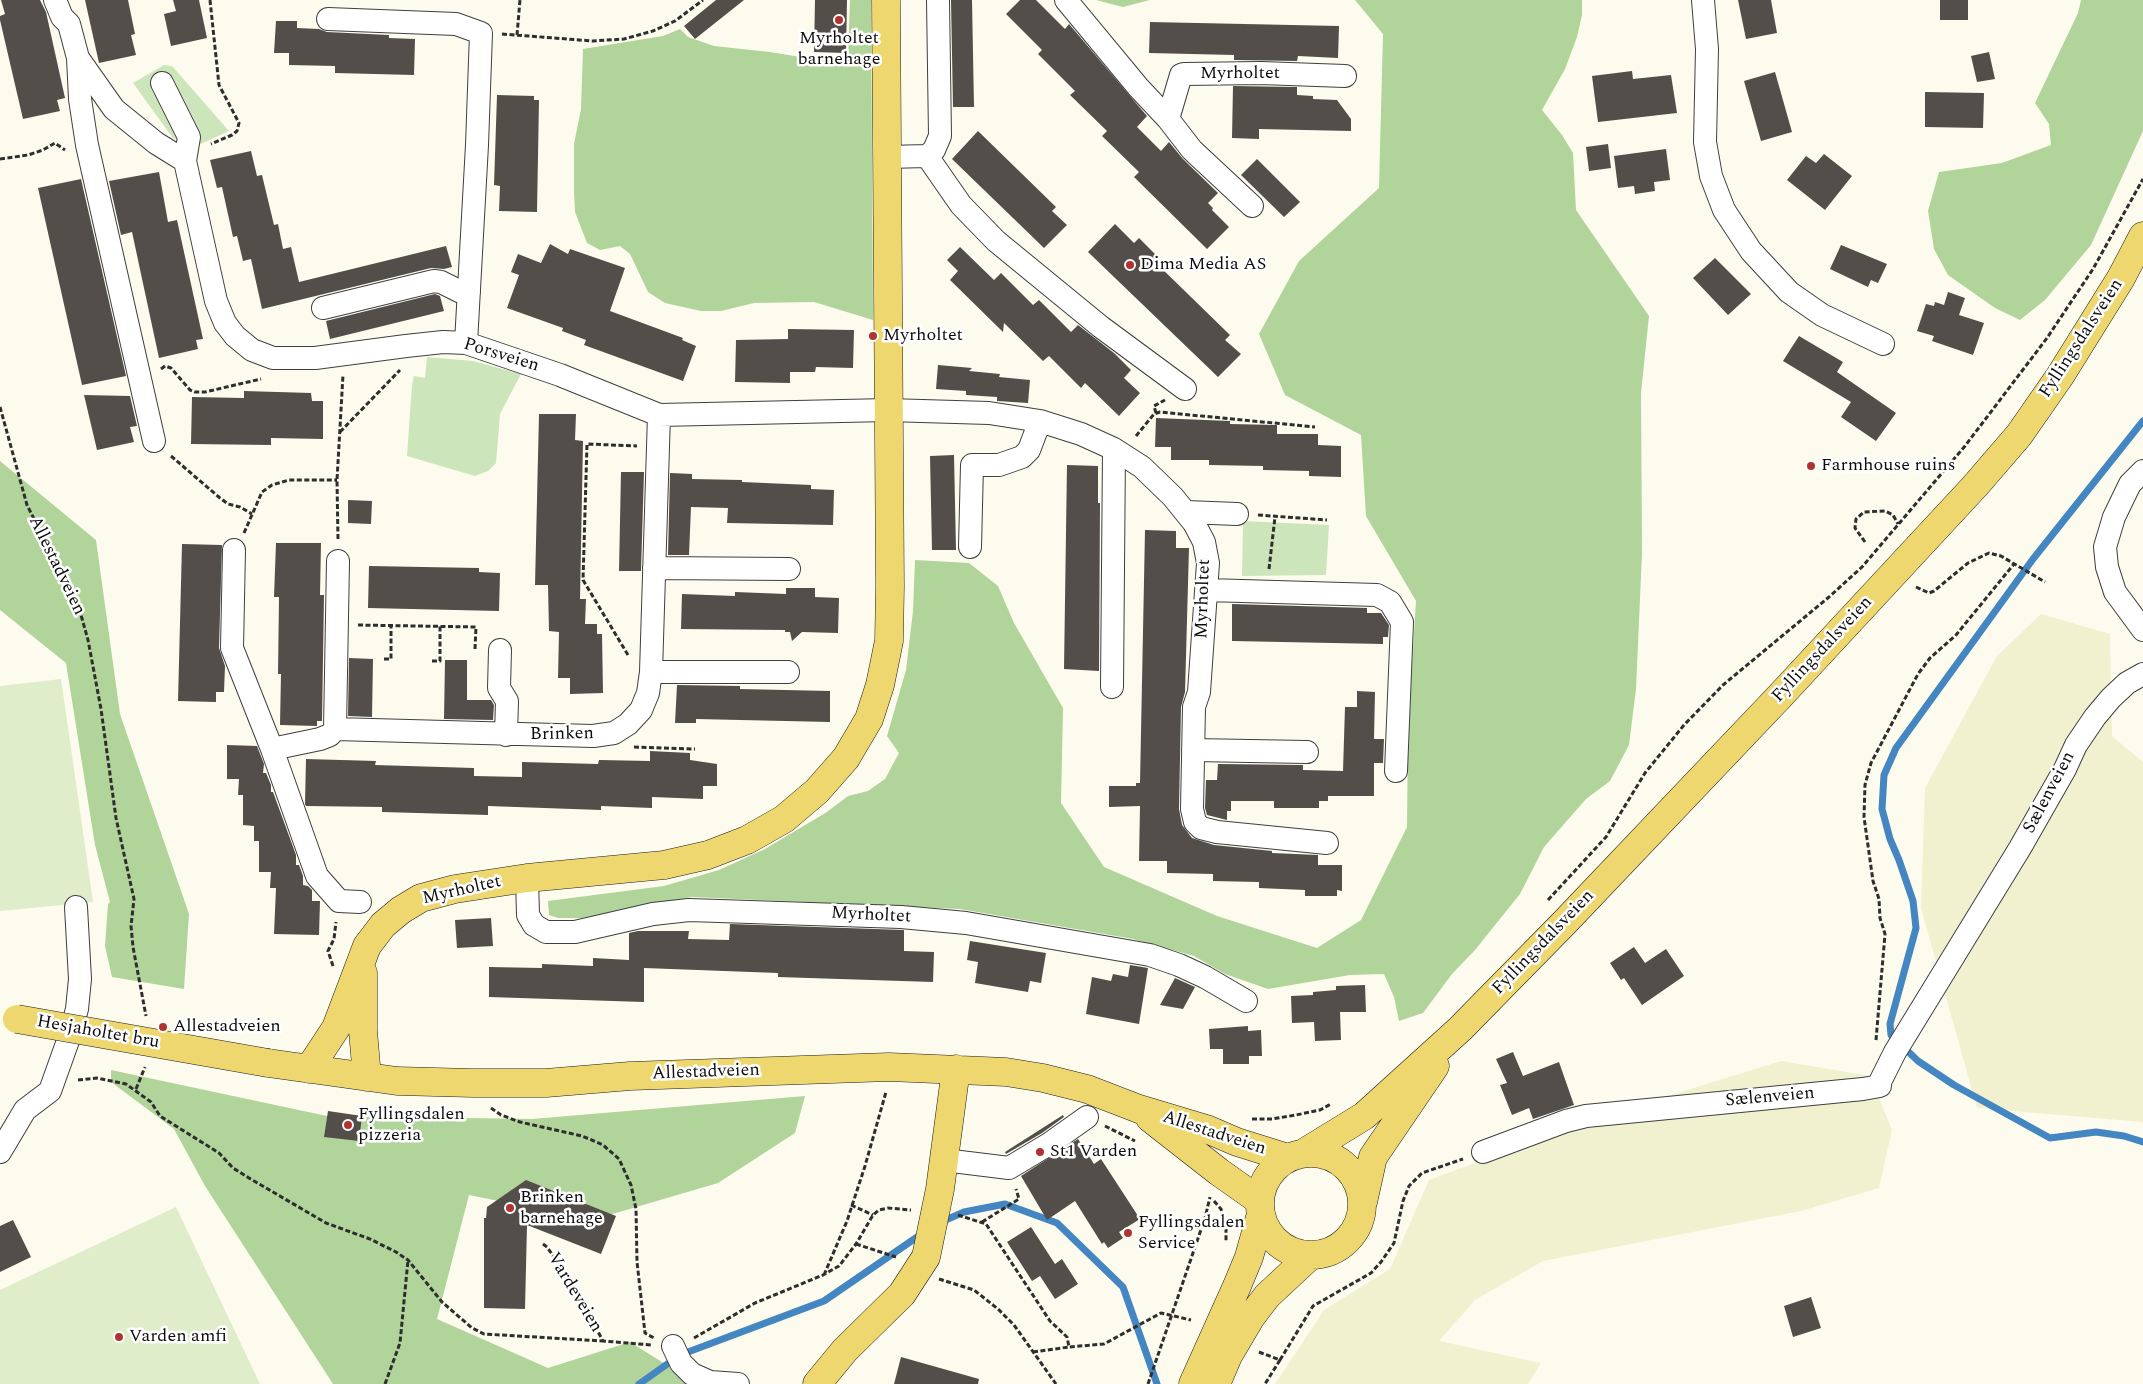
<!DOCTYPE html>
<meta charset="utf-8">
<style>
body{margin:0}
canvas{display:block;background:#fdfbed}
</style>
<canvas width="2143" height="1384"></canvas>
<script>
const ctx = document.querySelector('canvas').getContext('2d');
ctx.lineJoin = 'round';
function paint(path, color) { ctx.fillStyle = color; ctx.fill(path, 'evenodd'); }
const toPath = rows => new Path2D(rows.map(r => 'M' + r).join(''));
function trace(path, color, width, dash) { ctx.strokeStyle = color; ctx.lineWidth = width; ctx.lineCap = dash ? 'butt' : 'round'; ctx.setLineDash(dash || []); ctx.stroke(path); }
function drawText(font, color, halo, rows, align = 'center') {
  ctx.font = font + ' Spectral,serif'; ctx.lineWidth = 5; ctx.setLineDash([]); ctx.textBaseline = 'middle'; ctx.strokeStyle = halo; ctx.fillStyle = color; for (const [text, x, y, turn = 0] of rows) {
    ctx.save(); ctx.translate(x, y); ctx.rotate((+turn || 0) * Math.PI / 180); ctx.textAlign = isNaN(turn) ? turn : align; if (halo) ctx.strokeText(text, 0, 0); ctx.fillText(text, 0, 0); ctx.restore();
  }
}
const farmland = toPath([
 [2041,614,2110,634,2112,736,2143,762,2143,1122,1977,1108,1921,908,1925,788,1997,656],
 [1781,1061,1870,1076,1892,1130,1879,1188,1801,1211,1543,1261,1475,1300,1439,1341,1541,1363,1528,1384,1275,1384,1324,1310,1390,1269,1429,1180,1587,1121]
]);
const green = toPath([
 [164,65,172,66,229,131,194,147,173,138,133,83],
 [427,357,473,361,521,374,500,414,496,463,488,471,475,476,407,456,412,385,414,376,425,378],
 [1243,521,1329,525,1326,575,1242,576]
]);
const forest = toPath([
 [850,0,871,0,873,320,814,302,754,303,721,311,701,311,665,303,648,292,630,254,620,246,600,250,587,243,575,212,574,191,574,144,581,109,583,49,663,36,680,29,688,37,714,46,770,52,819,60,848,59],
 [1096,0,1150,0,1123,7],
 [1355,0,1582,0,1582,15,1577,37,1565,69,1542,110,1562,135,1573,153,1576,210,1649,316,1641,393,1642,553,1636,689,1629,745,1610,781,1586,799,1544,847,1520,894,1475,950,1452,974,1423,1013,1399,1021,1394,997,1384,974,1350,975,1268,989,1225,974,1194,956,1133,939,960,909,692,897,582,918,558,918,549,915,548,901,664,886,719,870,765,849,827,812,848,796,868,791,885,779,899,753,887,736,906,670,913,611,915,560,969,563,998,586,1014,623,1063,708,1061,803,1104,867,1217,916,1317,948,1361,920,1407,827,1408,727,1416,601,1366,516,1361,435,1285,395,1259,334,1299,261,1379,188,1383,34],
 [2081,0,2143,0,2143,131,2091,245,2045,300,2020,320,1995,308,1948,275,1934,249,1928,211,1939,172,2002,163,2051,145,2049,124,2035,103,2078,13],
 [0,461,96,540,120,714,189,914,184,989,112,977,105,946,108,904,110,902,95,845,66,663,0,610],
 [111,1070,327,1116,532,1119,805,1096,795,1133,718,1183,592,1220,469,1195,437,1319,548,1368,630,1342,697,1384,333,1384,205,1186,174,1129,111,1082]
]);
const pitch = toPath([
 [61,679,93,902,0,911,0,686],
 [176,1207,260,1384,0,1384,0,1290]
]);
const stream = toPath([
 [2143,421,2033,559,1896,748,1884,775,1882,809,1890,839,1899,860,1913,901,1916,928,1890,1024,1891,1035,1918,1061,1954,1085,2050,1138,2096,1132,2124,1136,2143,1142],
 [941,1222,964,1212,1005,1204,1057,1223,1123,1287,1157,1384],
 [639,1384,680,1355,824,1301,923,1233]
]);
const building = toPath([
 [1,0,40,0,46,12,65,98,57,100,60,111,23,119,0,20,0,16,5,14],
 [85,0,128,0,135,34,131,35,136,55,99,63],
 [173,0,199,0,207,38,171,46,164,14,176,11],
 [716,0,744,0,695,39,684,26],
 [815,0,847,0,846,53,814,52],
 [951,0,972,0,974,107,953,107],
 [1020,0,1036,0,1065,29,1069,24,1147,116,1137,127,1161,151,1169,142,1183,159,1218,193,1208,203,1213,208,1212,210,1229,227,1207,249,1134,177,1139,172,1102,136,1107,131,1070,95,1075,91,1038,54,1042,50,1006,14],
 [1738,0,1771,0,1777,33,1746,39],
 [1940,0,1968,0,1968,20,1940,20],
 [276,21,297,21,297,28,319,29,327,32,389,35,389,38,415,39,414,75,335,73,335,66,289,65,289,53,274,53],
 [1150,22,1339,26,1338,58,1298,56,1297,61,1234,60,1234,55,1149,53],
 [1989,52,1995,79,1977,82,1971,56],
 [1632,71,1633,79,1671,75,1677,113,1598,122,1592,76],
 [1775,72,1792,132,1761,141,1744,81],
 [1233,86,1297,87,1297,95,1313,96,1313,99,1337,100,1351,119,1351,131,1259,129,1259,139,1232,138],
 [1925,92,1984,93,1983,128,1925,127],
 [497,95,534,96,534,100,539,100,537,212,499,211,500,186,494,185],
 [978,131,1056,207,1052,211,1067,225,1044,248,952,159],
 [1608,144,1611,168,1589,171,1586,147],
 [1666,149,1670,180,1654,182,1655,191,1635,194,1634,186,1618,188,1614,156],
 [251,151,257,176,262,175,274,225,278,224,283,249,291,247,299,282,446,246,452,267,444,269,431,268,262,309,251,259,243,261,237,236,233,237,222,187,217,188,210,160],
 [1824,154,1852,176,1825,210,1787,180,1806,156,1816,163],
 [1257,159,1300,202,1284,217,1241,175],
 [159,172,168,222,177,220,203,339,196,340,198,349,159,358,132,232,121,235,109,181],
 [81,179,126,376,82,385,38,188],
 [1115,224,1134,243,1139,238,1157,256,1153,260,1230,335,1225,340,1241,354,1218,377,1088,252],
 [550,244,568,254,570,249,625,268,610,311,683,338,682,340,696,346,683,381,584,345,586,340,562,331,563,328,507,308,519,275,511,272,518,254,541,263],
 [1841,245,1887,264,1878,283,1871,280,1868,287,1830,269],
 [960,247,994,280,1001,273,1033,305,1039,300,1071,332,1078,325,1114,353,1131,370,1124,378,1140,393,1119,416,1085,383,1081,388,1049,356,1043,361,1004,323,1003,332,950,280,958,271,947,260],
 [1715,258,1751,294,1728,315,1693,278],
 [1948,292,1965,298,1959,315,1984,323,1973,355,1932,341,1934,336,1917,331,1926,304,1934,306,1935,302,1944,305],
 [435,294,440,296,444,311,330,339,326,321],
 [788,329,854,330,853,368,816,367,815,372,790,372,790,383,735,382,736,340,788,339],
 [1799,336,1843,362,1837,372,1896,413,1876,441,1841,417,1851,402,1783,361],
 [938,365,972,368,969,371,1000,374,999,377,1030,380,1028,403,997,401,997,397,966,395,966,391,936,389],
 [244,391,311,393,312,401,323,401,323,439,271,438,271,445,191,444,192,397,244,398],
 [84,395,130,396,137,426,130,427,134,442,97,450],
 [539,414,576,414,575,440,583,441,580,599,586,599,585,624,597,624,597,634,602,634,603,693,570,694,570,678,558,678,559,632,549,631,548,585,535,585],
 [1156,418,1230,421,1230,424,1277,425,1277,434,1318,434,1318,445,1341,446,1341,477,1309,476,1309,471,1263,470,1263,466,1209,465,1209,460,1171,460,1171,447,1155,447],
 [954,455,956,550,932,550,930,456],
 [1067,465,1098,466,1098,503,1100,503,1099,671,1064,669],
 [621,472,644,472,641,571,619,571],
 [670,473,692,474,692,479,742,480,742,482,811,485,811,489,834,490,833,525,727,523,728,508,691,507,689,555,668,555],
 [348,500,372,501,371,524,348,523],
 [1145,530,1176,531,1176,548,1189,548,1185,692,1181,707,1179,809,1182,825,1192,838,1214,845,1272,851,1272,853,1318,855,1318,865,1342,865,1342,891,1337,890,1337,896,1305,896,1305,890,1259,888,1259,882,1213,881,1213,874,1167,873,1167,861,1139,861,1140,806,1109,807,1109,786,1136,786,1136,783,1140,783],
 [276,543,321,543,320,595,324,595,322,721,317,721,317,726,280,725,281,674,278,674,279,597,274,597],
 [182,544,222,545,219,648,225,666,224,692,216,692,216,702,178,701],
 [369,566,479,568,479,572,500,573,499,611,368,608],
 [786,588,815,588,815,597,839,598,838,633,802,632,792,641,790,632,785,632,785,630,681,629,682,594,735,596,735,592,786,594],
 [1232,604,1367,608,1367,613,1381,613,1389,625,1388,637,1383,637,1383,644,1232,641],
 [349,658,373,659,372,717,348,716],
 [445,660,467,660,467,700,491,700,494,705,493,720,444,719],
 [677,685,740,686,740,689,830,691,830,722,696,719,696,723,675,723],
 [1357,691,1375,692,1374,739,1384,739,1383,763,1374,763,1374,796,1328,796,1328,801,1319,801,1319,808,1274,808,1274,801,1231,801,1231,811,1227,811,1227,820,1207,815,1205,808,1206,780,1217,780,1218,764,1303,765,1303,770,1343,771,1345,707,1357,707],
 [227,745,257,746,264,764,263,773,266,773,271,785,271,792,273,792,296,855,296,865,299,865,303,876,303,885,308,886,312,890,312,901,320,901,319,935,274,934,276,888,270,888,271,872,259,872,259,841,254,841,254,826,243,825,243,795,238,795,239,779,227,779],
 [650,751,690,753,690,760,717,764,717,786,703,786,703,799,652,797,652,808,601,806,601,810,488,806,488,815,382,812,382,807,306,806,305,804,306,759,376,761,375,765,474,768,474,776,522,777,522,762,598,764,599,760,650,761],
 [491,918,493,946,457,948,455,920],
 [730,924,904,930,904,951,934,952,933,982,778,977,778,973,644,968,644,1002,489,997,489,967,542,968,542,964,593,966,593,958,629,960,629,933,638,931,689,931,688,939,729,940],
 [970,941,1046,953,1041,983,1030,981,1028,992,975,983,978,962,967,960],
 [1634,947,1645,963,1666,949,1684,976,1642,1005,1624,978,1621,980,1610,963],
 [1130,965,1148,968,1139,1024,1086,1014,1092,977,1111,981,1113,974,1128,977],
 [1175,978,1195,987,1183,1009,1160,1005],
 [1365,985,1366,1012,1340,1012,1341,1040,1315,1041,1314,1022,1292,1023,1291,996,1313,995,1313,992,1336,990,1336,986],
 [1248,1026,1248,1031,1261,1030,1262,1056,1249,1056,1249,1064,1223,1064,1223,1049,1210,1049,1209,1029],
 [1513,1052,1523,1076,1559,1062,1574,1105,1533,1119,1529,1108,1512,1115,1500,1085,1507,1083,1496,1059],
 [328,1111,362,1116,359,1141,324,1137],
 [1063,1115,1064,1117,1042,1133,1006,1154,1005,1152],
 [1078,1139,1094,1164,1101,1159,1140,1219,1119,1232,1123,1238,1108,1248,1104,1242,1102,1244,1075,1201,1047,1220,1021,1176],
 [526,1180,616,1216,601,1254,527,1225,525,1309,484,1308,484,1218,486,1218,487,1207],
 [13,1220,31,1257,0,1272,0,1226],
 [1031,1227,1055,1264,1062,1259,1078,1284,1055,1299,1040,1276,1032,1281,1007,1242],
 [1811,1297,1821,1328,1793,1337,1784,1306],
 [901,1357,979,1379,978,1384,894,1384]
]);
const path = toPath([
 [210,0,219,85,239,123,237,131,232,135,211,144],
 [502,34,593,41,624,39,653,31,675,21,703,0],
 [517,35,520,0],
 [0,159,28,155,43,150,55,143,65,150],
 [161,369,165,366,171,368,190,390,195,392,205,392,261,379],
 [0,407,27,505,70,590,81,615,88,640,101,709,116,818,134,899,131,926,133,947,146,1016],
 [1156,413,1154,406,1165,400],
 [340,432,400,370],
 [1136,436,1154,414,1160,412,1315,427],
 [171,456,220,498,228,504,240,507,252,514],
 [1258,515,1327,520],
 [244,533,262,492,272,485,289,480,337,480],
 [338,539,337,480,343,375],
 [1865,542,1855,528,1856,519,1864,512,1885,511,1893,515,1898,524],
 [1269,569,1275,517],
 [1916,587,1929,593,1934,591,1968,563,1989,553,2001,556,2045,582],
 [358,625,476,627,475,649,477,649],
 [628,655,583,580,587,444,637,446],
 [384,659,391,659,391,626],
 [432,661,440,661,440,626],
 [634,747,695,749],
 [1548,900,1606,837,1645,773,1684,725,1723,685,1829,597,1862,567,1965,446,2047,338,2093,269,2143,179],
 [333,966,328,951,334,939,336,922],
 [1876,1040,1885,934,1880,918,1879,899,1873,881,1864,817,1865,785,1871,763,1918,674,1930,658,1956,635,2014,564],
 [78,1080,97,1078,126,1084,151,1102,160,1116,219,1153,233,1168,249,1178,326,1223,370,1239,396,1252,408,1260,442,1302,472,1328,484,1334,603,1341],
 [136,1089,145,1067],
 [491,1108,501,1115,520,1122,582,1136,594,1141,603,1145,619,1159,631,1185,636,1209,637,1262,645,1333,654,1338],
 [1252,1119,1272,1119,1296,1115,1320,1110,1331,1104],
 [1105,1126,1135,1141],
 [1214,1201,1221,1209,1226,1228,1226,1242],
 [851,1205,873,1215],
 [958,1215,986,1224,1050,1321,1067,1337,1069,1347,1104,1344,1161,1313,1191,1320],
 [982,1222,1019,1199,1016,1189],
 [543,1244,547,1247,570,1280,603,1341,652,1345],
 [856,1244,896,1257],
 [824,1275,847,1221,865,1166,886,1092],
 [939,1279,974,1290,998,1309,1014,1325,1056,1384],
 [694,1338,755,1303,823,1275,839,1266,856,1244,873,1215,879,1210,888,1208,911,1210],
 [1033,1352,1069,1347],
 [1259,1352,1280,1360,1265,1384],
 [1280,1360,1313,1306,1371,1273,1381,1262,1394,1243,1403,1201,1409,1186,1422,1173,1463,1159],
 [385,1384,400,1343,408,1260],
 [1148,1384,1205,1218,1210,1197]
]);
const minor = toPath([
 [55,0,62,17,69,24,78,58,80,99,87,145,154,441],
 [1066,0,1138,87,1168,119,1192,150,1252,206],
 [1703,0,1707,49,1705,142,1711,176,1724,210,1751,251,1789,292,1822,315,1883,344],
 [328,19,456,24,481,33,477,145,466,343],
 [78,58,114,109,156,143,185,161],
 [162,83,189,137,185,161,216,301,225,323,235,336,252,350,273,358,315,358,406,346,443,342,466,343,560,375,659,415,888,410,989,413,1040,421,1081,434,1114,449,1142,467,1173,497,1194,523,1204,542,1208,563,1199,692,1194,707,1192,809,1195,822,1201,828,1217,832,1327,843],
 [1168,119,1181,75,1184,74,1261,73,1345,76],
 [927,156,961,205,996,241,1101,327,1185,389],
 [927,156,934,150,940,136,938,0],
 [887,157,927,156],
 [323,308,434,281,441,282,461,292,469,292],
 [2143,471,2130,484,2114,517,2105,547,2107,567,2115,592,2143,630],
 [1186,512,1237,514],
 [970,547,972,465,999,465,1022,457,1029,450,1040,421],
 [234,550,232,648,272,749,317,876,339,901,360,902],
 [654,568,789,569],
 [1208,590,1377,595,1390,602,1402,622,1396,771],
 [500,650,499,688,507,701,506,735],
 [651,672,788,672],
 [1112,687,1114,449],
 [335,729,338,561],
 [272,749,320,739,330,735,335,729,593,736,614,733,628,724,641,710,648,693,651,672,659,415],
 [1193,750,1307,752],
 [527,878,528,915,534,925,546,932,575,932,653,914,689,910,901,917,966,923,1150,955,1179,965,1205,977,1246,1001],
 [0,1152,25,1110,50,1091,70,1035,77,1009,80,979,76,907],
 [1483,1152,1566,1121,1586,1116,1863,1089,1880,1086,1880,1082,1895,1052,2020,848,2065,769,2076,745,2095,717,2111,698,2127,683,2143,674],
 [944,1160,1009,1168,1049,1144,1087,1117],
 [673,1346,681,1363,692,1374,710,1382,738,1384]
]);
const major = toPath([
 [363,973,363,1031,367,1077],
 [268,1063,397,1081,473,1083,546,1083,630,1076,889,1067,1006,1072,1043,1078,1087,1089,1139,1109,1209,1130,1237,1142,1288,1158],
 [309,1069,336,1028,367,946,383,925,401,910,421,898,455,889,527,878,664,865,708,855,747,840,784,819,817,791,846,758,869,719,880,685,889,641,890,586,886,0],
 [1150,1118,1219,1172,1260,1201],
 '1260 1204a51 51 0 1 1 102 0a51 51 0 1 1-102 0Z',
 [1302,1154,1364,1116,1460,1029,1565,922,1780,696,1975,486,2019,435,2060,376,2121,278,2143,236],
 [1363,1202,1373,1157,1435,1066],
 [817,1384,845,1350,902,1294,926,1257,940,1189,956,1069],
 [1193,1384,1237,1286,1249,1257,1261,1214],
 [1216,1384,1228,1356,1251,1317,1267,1296,1311,1255]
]);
const majorBridge = toPath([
 [17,1019,268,1063]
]);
const markers = [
 [839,20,5,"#b03331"],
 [1130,265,5,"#b03331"],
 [873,336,5,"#b03331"],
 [1811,466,5,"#b03331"],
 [163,1027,5,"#b03331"],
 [348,1125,5,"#b03331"],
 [1040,1152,5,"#b03331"],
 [510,1208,5,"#b03331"],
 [1128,1233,5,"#b03331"],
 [119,1337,5,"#b03331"]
];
const poiNames = [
 ["Myrholtet",839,39,"center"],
 ["barnehage",839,60,"center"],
 ["Dima Media AS",1140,265],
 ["Myrholtet",883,336],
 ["Farmhouse ruins",1821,466],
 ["Allestadveien",173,1027],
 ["Fyllingsdalen",358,1115],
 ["pizzeria",358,1136],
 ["St1 Varden",1050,1152],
 ["Brinken",520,1198],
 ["barnehage",520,1219],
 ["Fyllingsdalen",1138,1223],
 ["Service",1138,1244],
 ["Varden amfi",129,1337]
];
const streetNames = [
 ["Myrholtet",1240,74],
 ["Fyllingsdalsveien",2082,339,-57],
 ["Porsveien",501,356,17],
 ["Allestadveien",56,566,64],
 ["Myrholtet",1204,599,-88],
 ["Fyllingsdalsveien",1823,650,-47],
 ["Brinken",562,735,-1],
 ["Sælenveien",2050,793,-62],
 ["Myrholtet",462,891,-13],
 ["Myrholtet",871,916,3],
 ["Fyllingsdalsveien",1544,943,-46],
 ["Hesjaholtet bru",98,1033,10],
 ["Allestadveien",706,1073,-2],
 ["Sælenveien",1770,1098,-5],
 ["Allestadveien",1214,1134,18],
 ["Vardeveien",574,1293,59]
];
paint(farmland, '#f1f1d0');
paint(green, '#cde5ba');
paint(forest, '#b1d49b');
paint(pitch, '#dfedcb');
trace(stream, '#4486c1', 7);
paint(building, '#544e4a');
trace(minor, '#3f3f3f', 24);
trace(major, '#1d1d1d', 29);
trace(path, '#2e2e2e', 3, [5, 2.5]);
trace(minor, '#fff', 22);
trace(major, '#edd76e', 28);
trace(majorBridge, '#1d1d1d', 29, []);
trace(majorBridge, '#edd76e', 28);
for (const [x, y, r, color] of markers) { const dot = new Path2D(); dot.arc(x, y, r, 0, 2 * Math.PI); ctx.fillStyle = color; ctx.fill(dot); trace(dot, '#fff', 2); }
drawText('18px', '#0c0c0c', '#fff', poiNames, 'left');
drawText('18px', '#0c0c0c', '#fff', streetNames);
</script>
